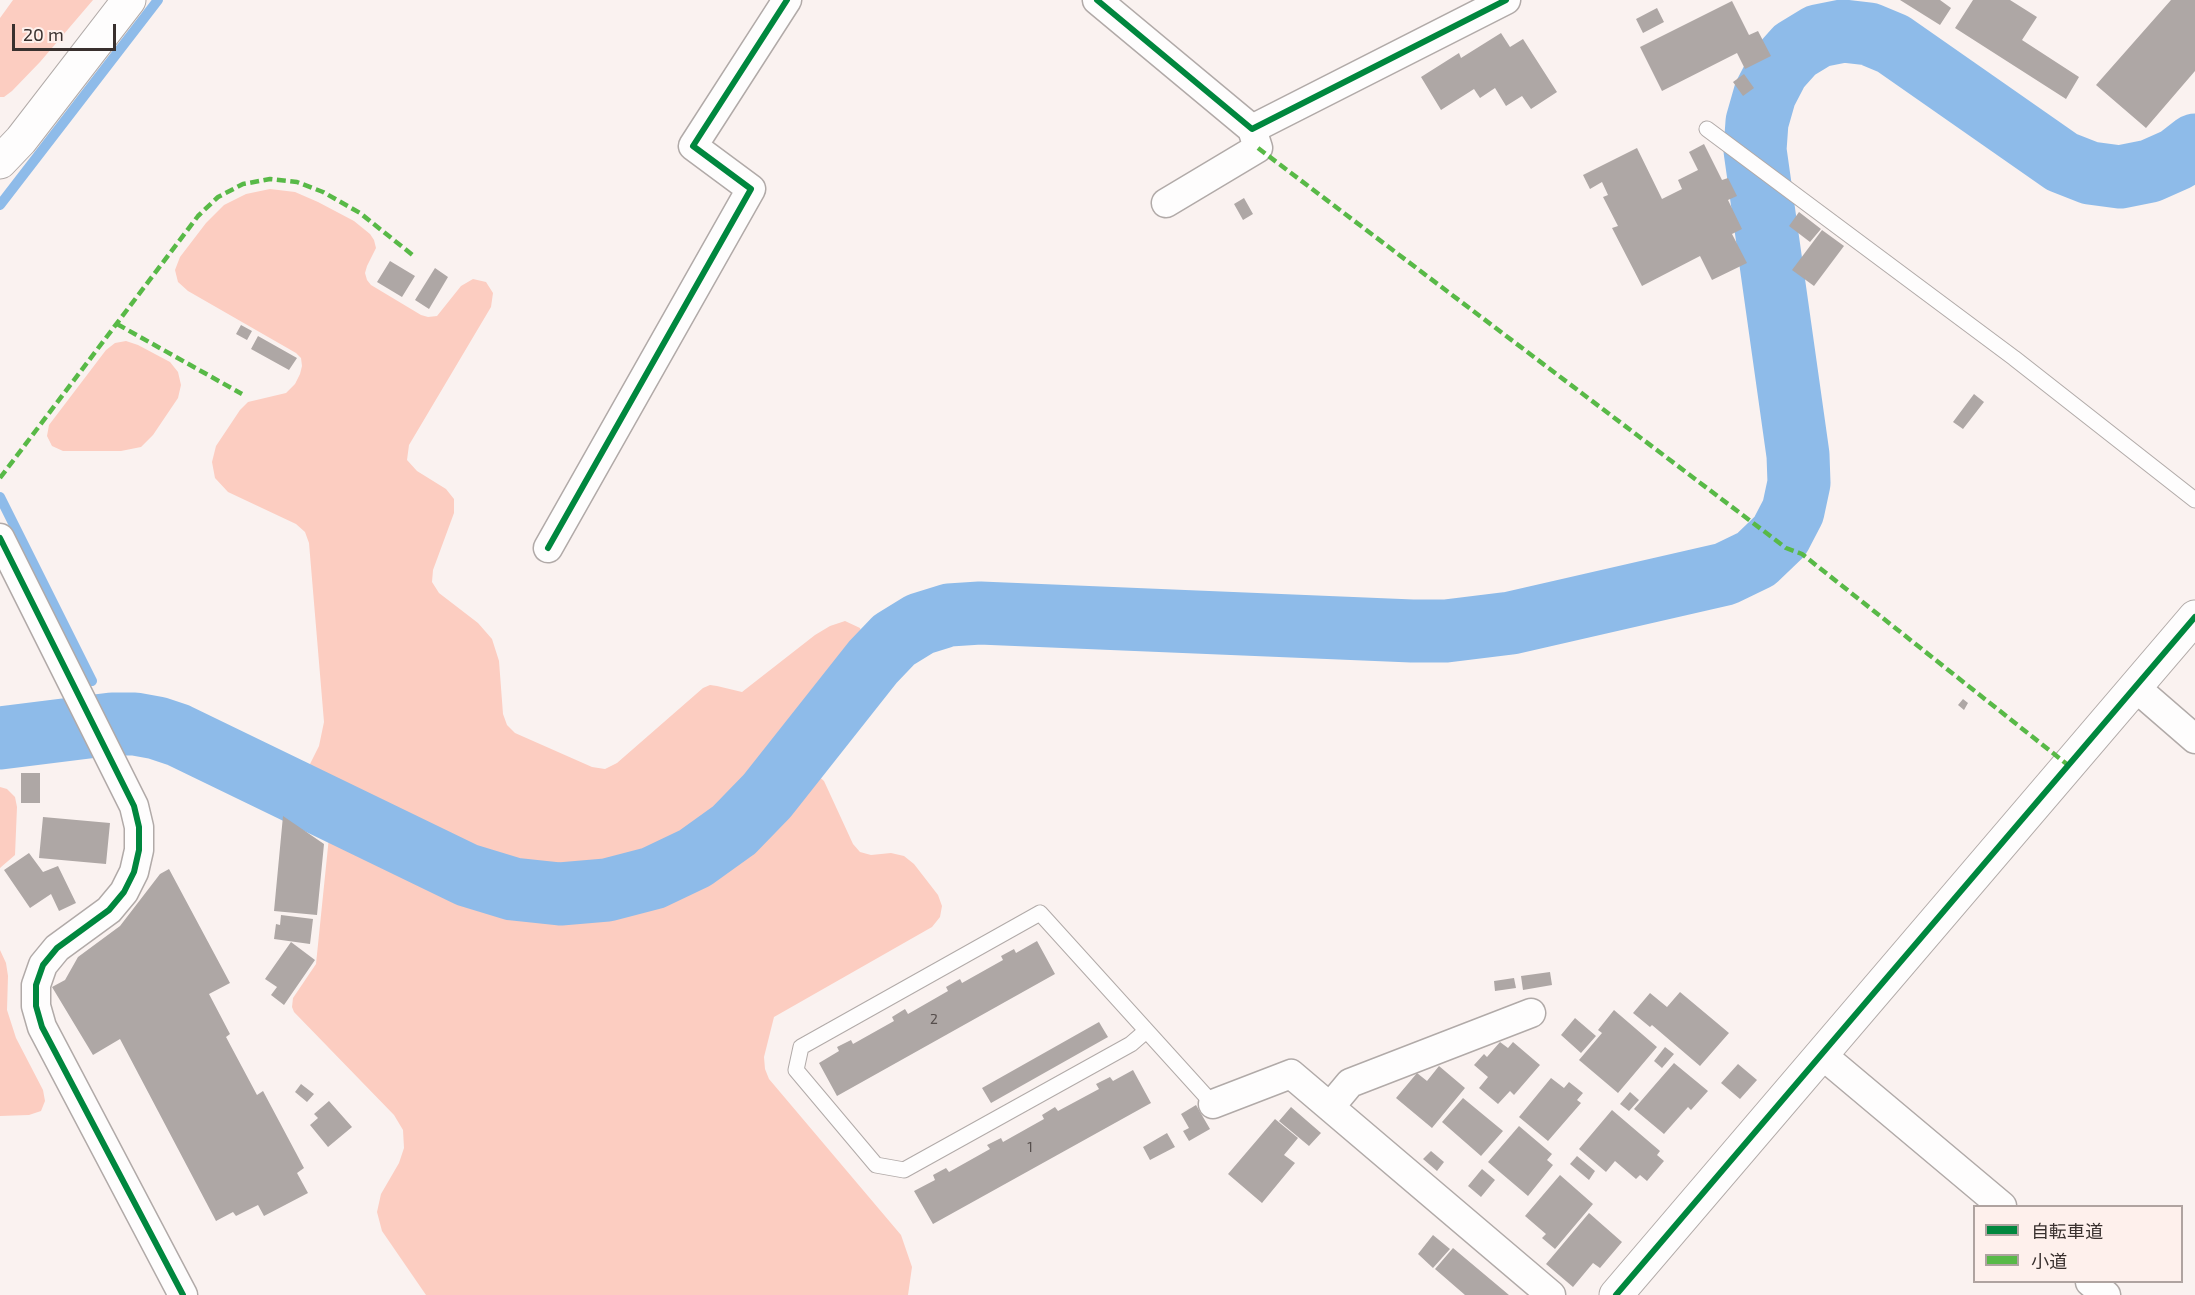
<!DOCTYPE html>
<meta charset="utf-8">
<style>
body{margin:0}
#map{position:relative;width:2195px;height:1295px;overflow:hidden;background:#faf2f0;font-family:"Exo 2","Noto Sans JP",sans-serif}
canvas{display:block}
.legend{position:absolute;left:1973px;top:1205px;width:210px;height:78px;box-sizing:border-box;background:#fef0ec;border:2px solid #afa3a0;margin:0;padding:8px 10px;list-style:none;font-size:18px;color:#39302e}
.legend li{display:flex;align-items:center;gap:12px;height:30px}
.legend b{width:30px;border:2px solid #afa3a0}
.scale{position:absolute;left:12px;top:24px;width:104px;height:27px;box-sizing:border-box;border:3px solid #39302e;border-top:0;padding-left:8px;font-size:18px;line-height:21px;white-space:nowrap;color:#39302e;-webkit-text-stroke:4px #fef0ec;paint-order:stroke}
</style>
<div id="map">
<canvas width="2195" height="1295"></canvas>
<ul class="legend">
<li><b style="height:8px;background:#00873e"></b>自転車道</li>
<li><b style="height:8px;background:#58b947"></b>小道</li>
</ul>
<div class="scale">20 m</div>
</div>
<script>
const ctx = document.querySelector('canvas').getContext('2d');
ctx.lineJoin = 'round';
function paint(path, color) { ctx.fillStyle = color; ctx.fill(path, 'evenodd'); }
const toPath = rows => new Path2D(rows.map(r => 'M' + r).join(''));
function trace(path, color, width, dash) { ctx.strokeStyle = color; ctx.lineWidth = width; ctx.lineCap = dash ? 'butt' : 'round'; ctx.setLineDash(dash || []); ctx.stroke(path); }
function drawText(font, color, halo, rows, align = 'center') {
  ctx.font = font + ' "Exo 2",sans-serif'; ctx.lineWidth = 6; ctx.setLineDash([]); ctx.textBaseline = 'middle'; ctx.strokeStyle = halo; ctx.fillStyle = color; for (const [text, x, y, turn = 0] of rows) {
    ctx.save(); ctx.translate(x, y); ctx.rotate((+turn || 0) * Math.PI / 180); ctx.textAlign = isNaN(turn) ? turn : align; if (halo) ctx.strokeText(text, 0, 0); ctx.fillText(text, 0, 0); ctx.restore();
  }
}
const forest = toPath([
 [13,0,93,0,40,62,12,91,4,97,0,97,0,18],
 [270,189,295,192,318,202,354,221,370,234,374,240,376,248,367,266,365,273,367,280,371,285,421,315,428,317,437,316,461,286,473,279,486,282,493,293,491,307,409,445,407,460,417,471,446,489,454,499,454,513,433,570,432,582,439,593,478,623,492,639,499,661,503,714,507,725,515,733,592,767,605,769,617,763,703,688,710,685,717,686,742,692,815,635,830,626,845,621,860,628,865,642,861,657,757,788,725,821,689,847,648,866,605,878,560,881,515,876,472,863,310,785,305,780,306,772,319,746,324,722,309,543,305,532,296,524,228,492,215,478,212,462,216,446,240,410,248,402,286,393,295,384,300,374,302,366,301,358,296,353,188,291,178,282,175,270,180,257,206,223,224,205,246,194],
 [126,341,138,345,170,362,178,372,181,385,178,398,153,435,141,447,121,451,63,451,52,446,47,436,49,425,106,350,115,343],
 [806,773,816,774,824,781,853,844,860,852,871,855,891,853,904,856,914,864,938,895,942,906,940,917,932,927,774,1017,764,1057,765,1069,769,1079,901,1235,912,1267,908,1295,426,1295,382,1231,377,1212,381,1194,399,1163,404,1148,403,1130,394,1115,294,1012,292,1007,293,998,316,964,329,837,332,832,344,830,462,887,510,902,559,907,609,903,657,890,702,870,743,840,777,805,798,778],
 [0,787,7,789,15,797,17,807,15,855,0,868],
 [0,950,6,963,8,976,7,1010,16,1038,43,1090,45,1101,41,1111,29,1115,0,1116]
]);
const stream = toPath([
 [0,205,158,0],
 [0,497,92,681],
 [107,711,114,724]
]);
const river = toPath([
 [0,738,112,724,135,724,157,728,178,735,467,875,513,889,560,894,607,890,653,878,695,858,734,830,767,796,873,662,894,640,920,624,949,615,980,613,1412,631,1446,631,1511,623,1725,574,1756,559,1780,536,1793,511,1799,483,1798,455,1755,150,1757,122,1765,94,1778,69,1795,50,1818,36,1843,31,1869,34,1893,44,2062,162,2090,173,2120,177,2150,171,2177,159,2195,145]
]);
const building = toPath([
 [1900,0,1940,0,1951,8,1940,25],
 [1973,0,2010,0,2037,17,2022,40,2079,77,2066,99,1955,28],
 [2171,0,2195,0,2195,71,2146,128,2096,85],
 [1732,1,1749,35,1758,31,1771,56,1745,69,1737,53,1662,91,1640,47],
 [1657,8,1664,22,1643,33,1636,19],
 [1501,33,1510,47,1523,39,1557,92,1531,109,1522,96,1506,106,1495,88,1480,98,1474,89,1441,110,1421,77,1459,53,1461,58],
 [1744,74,1754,88,1743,96,1733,82],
 [1704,144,1722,180,1728,178,1737,196,1728,200,1742,229,1732,234,1747,263,1712,280,1700,256,1642,286,1612,228,1618,226,1603,197,1608,195,1602,182,1590,189,1583,175,1637,148,1662,199,1682,189,1678,180,1698,170,1689,152],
 [1244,198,1253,214,1243,220,1234,204],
 [1799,212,1821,229,1810,242,1789,226],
 [1822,230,1844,246,1814,286,1792,270],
 [390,261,415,276,402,297,377,282],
 [435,268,448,277,429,309,415,300],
 [241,325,252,331,247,340,236,334],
 [258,336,297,358,289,370,251,349],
 [1974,394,1984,402,1963,429,1953,422],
 [1963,699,1968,703,1964,710,1958,705],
 [21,773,40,773,40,803,21,803],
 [283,816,324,844,317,915,274,911],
 [43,817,110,823,106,864,39,858],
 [29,853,43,872,58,866,76,903,59,911,51,894,30,908,4,870],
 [169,869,230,983,209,994,230,1034,226,1037,257,1095,263,1091,304,1168,297,1173,308,1193,264,1216,258,1205,236,1216,233,1212,216,1221,120,1039,93,1055,52,987,65,980,78,957,120,926,160,874],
 [281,915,313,919,310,944,274,939,276,924,280,925],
 [1037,941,1055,974,837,1096,819,1063,839,1051,837,1047,851,1040,853,1044,894,1021,892,1017,905,1009,908,1014,948,991,946,987,960,979,962,983,1003,960,1001,956,1014,949,1016,953],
 [291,942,315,960,284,1005,271,995,277,987,265,979],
 [1550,972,1552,985,1523,990,1521,976],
 [1514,978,1516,988,1495,991,1494,981],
 [1680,992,1729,1033,1700,1066,1652,1025,1650,1027,1633,1013,1650,993,1667,1007],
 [1614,1010,1657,1047,1618,1093,1579,1060,1602,1033,1598,1030],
 [1575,1018,1596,1036,1581,1053,1561,1035],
 [1099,1022,1108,1037,991,1103,982,1088],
 [1500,1042,1508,1048,1513,1042,1540,1065,1514,1095,1510,1091,1498,1104,1479,1088,1488,1077,1474,1065,1484,1054,1487,1057],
 [1665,1047,1674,1054,1662,1068,1654,1061],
 [1674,1063,1708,1091,1691,1110,1688,1107,1664,1134,1634,1109],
 [1738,1064,1757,1080,1740,1099,1721,1083],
 [1439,1066,1465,1088,1432,1128,1396,1098,1417,1073,1427,1081],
 [1133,1070,1151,1103,933,1224,914,1191,935,1180,933,1175,946,1168,949,1172,990,1149,987,1145,1001,1138,1003,1142,1044,1119,1042,1115,1055,1107,1058,1111,1099,1089,1096,1084,1110,1077,1113,1081],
 [1551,1078,1564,1088,1569,1082,1583,1093,1577,1100,1581,1103,1548,1141,1519,1117],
 [301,1084,314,1094,307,1102,295,1092],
 [1630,1092,1639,1100,1629,1111,1620,1104],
 [1463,1098,1503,1131,1481,1156,1442,1122],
 [329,1101,352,1127,328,1147,310,1125,318,1118,314,1114],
 [1196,1105,1210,1129,1189,1141,1183,1131,1189,1128,1181,1114],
 [1291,1107,1321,1133,1309,1146,1279,1121],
 [1612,1110,1660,1151,1657,1155,1664,1161,1647,1181,1640,1175,1636,1179,1615,1161,1606,1172,1579,1149],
 [1275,1119,1298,1138,1284,1155,1295,1163,1262,1203,1228,1174],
 [1519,1126,1552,1154,1547,1160,1553,1165,1528,1196,1488,1162],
 [1167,1133,1175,1147,1150,1160,1143,1147],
 [1431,1151,1444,1162,1437,1171,1423,1159],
 [1577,1156,1595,1171,1589,1180,1570,1164],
 [1482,1169,1495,1180,1481,1197,1468,1186],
 [1560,1175,1593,1204,1555,1249,1542,1238,1546,1234,1525,1216],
 [1589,1213,1622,1242,1600,1268,1593,1263,1573,1287,1546,1264],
 [1433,1235,1450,1249,1433,1268,1418,1254],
 [1453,1248,1509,1295,1465,1295,1435,1269]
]);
const lane = toPath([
 [1707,129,2014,358,2195,500],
 [1146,1031,1131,1044,904,1170,876,1165,796,1070,801,1047,1040,913,1213,1104]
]);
const street = toPath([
 [1097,0,1252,129,1506,0],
 [1166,203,1258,148,1252,129],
 [0,538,134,806,139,827,139,850,134,872,124,892,109,910,57,948,43,965,36,985,36,1006,42,1027,183,1295],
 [548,548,751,189,693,146,787,0],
 [2135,687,2195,739],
 [1821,1054,2002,1206],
 [1213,1104,1291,1074,1551,1295],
 [1330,1107,1350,1083,1531,1013],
 [2090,1282,2106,1295]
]);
const secondary = toPath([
 [0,162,21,140,129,0],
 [1616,1295,2195,617]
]);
const quiet = toPath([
 [1258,148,1769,535,1786,548,1802,554,2068,765],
 [117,324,242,394],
 [0,478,198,216,218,197,243,184,270,179,297,182,323,192,360,213,415,257]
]);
const cycleway = toPath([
 [1097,0,1252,129,1506,0],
 [0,538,134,806,139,827,139,850,134,872,124,892,109,910,57,948,43,965,36,985,36,1006,42,1027,183,1295],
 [548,548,751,189,693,146,787,0],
 [1616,1295,2195,617]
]);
const numberNames = [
 ["2",934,1019],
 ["1",1030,1147]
];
paint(forest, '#fccdc1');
trace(stream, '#8ebbe9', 10);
trace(river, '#8ebbe9', 63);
paint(building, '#aea7a5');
trace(lane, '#b1aaa8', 17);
trace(street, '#b1aaa8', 31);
trace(secondary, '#b1aaa8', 35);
trace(lane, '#fefdfd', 15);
trace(street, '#fefdfd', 28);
trace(secondary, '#fefdfd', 33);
trace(quiet, '#58b947', 4.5, [9, 4.5]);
trace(cycleway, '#00873e', 6);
drawText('14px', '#564e4c', null, numberNames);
</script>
